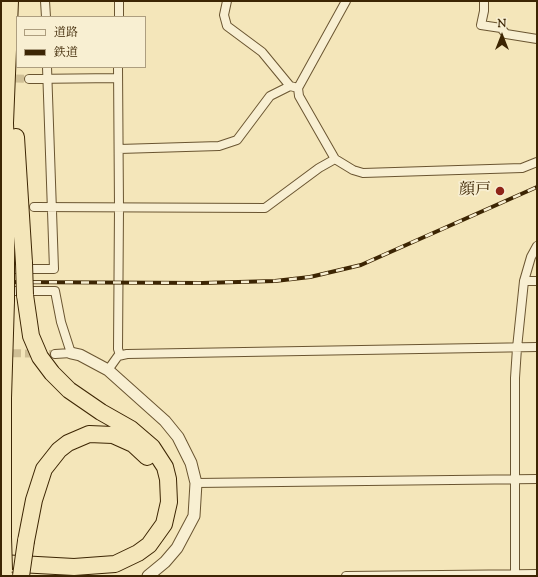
<!DOCTYPE html>
<meta charset="utf-8">
<style>
body{margin:0}
#map{position:relative;width:538px;height:577px;overflow:hidden;background:#f4e6ba;font-family:"Sorts Mill Goudy","Noto Serif JP",serif}
canvas{display:block}
.frame{position:absolute;inset:0;border:2px solid #3c2503;pointer-events:none}
.legend{position:absolute;left:16px;top:16px;width:130px;height:52px;box-sizing:border-box;background:#f8efd2;border:1px solid #ad9e7f;margin:0;padding:5px 7px;list-style:none;font-size:12px;color:#3c2503}
.legend li{display:flex;align-items:center;gap:8px;height:20px}
.legend b{width:20px;border:1px solid #ad9e7f}
.north{position:absolute;left:482px;top:16px;width:40px;height:40px;-webkit-text-stroke:3px #f8efd2;paint-order:stroke;rotate:0deg;font-size:11px;font-weight:700;line-height:16px;text-align:center;color:#3c2503}
.north::after{content:'';display:block;margin:auto;width:14px;height:18px;background:#3c2503;clip-path:polygon(50% 0,100% 100%,50% 72%,0 100%)}
</style>
<div id="map">
<canvas width="538" height="577"></canvas>
<div class="frame"></div>
<ul class="legend">
<li><b style="height:5px;background:#f8efd2"></b>道路</li>
<li><b style="height:5px;background:#3c2503"></b>鉄道</li>
</ul>
<div class="north">N</div>
</div>
<script>
const ctx = document.querySelector('canvas').getContext('2d');
ctx.lineJoin = 'round';
const toPath = rows => new Path2D(rows.map(r => 'M' + r).join(''));
function trace(path, color, width, dash) { ctx.strokeStyle = color; ctx.lineWidth = width; ctx.lineCap = dash ? 'butt' : 'round'; ctx.setLineDash(dash || []); ctx.stroke(path); }
function drawText(font, color, halo, rows, align = 'center') {
  ctx.font = font + ' "Sorts Mill Goudy","Noto Serif JP",serif'; ctx.lineWidth = 3.5; ctx.setLineDash([]); ctx.textBaseline = 'middle'; ctx.strokeStyle = halo; ctx.fillStyle = color; for (const [text, x, y, turn = 0] of rows) {
    ctx.save(); ctx.translate(x, y); ctx.rotate((+turn || 0) * Math.PI / 180); ctx.textAlign = isNaN(turn) ? turn : align; if (halo) ctx.strokeText(text, 0, 0); ctx.fillText(text, 0, 0); ctx.restore();
  }
}
const minorTunnel = toPath([
 [4,78,29,79],
 [1,353,55,354]
]);
const minor = toPath([
 [45,1,46,17],
 [227,1,224,15,227,26,262,52,290,86],
 [346,1,298,88,299,96,335,159,353,170,363,173,522,168,537,162],
 [484,1,484,11,481,25,501,28,506,34,537,39],
 [119,17,119,1],
 [118,67,119,208,118,349,120,355],
 [29,79,118,78],
 [119,149,219,146,237,140,270,96,290,86,298,88],
 [34,207,265,208,319,168,335,159],
 [3,269,54,269,47,67],
 [524,281,537,281],
 [4,291,55,291,61,322,71,353,55,354],
 [108,370,118,356,127,354,537,347],
 [196,483,537,479],
 [346,576,537,574],
 [515,576,515,378,517,348,524,281,531,257,537,246]
]);
const tertiary = toPath([
 [71,353,80,355,108,370,165,421,178,437,191,463,196,483,194,516,177,548,165,562,148,576]
]);
const motorway = toPath([
 [16,137,24,263],
 [6,265,7,177,5,123,10,1],
 [3,537,3,398,6,301],
 [26,541,34,500,44,469,59,450,68,443,89,434,113,435,133,444,147,457],
 [1,563,74,567,115,564,138,553,149,545,164,524,169,502,168,479,165,467,152,447,131,429,101,412,69,390,52,373,40,357,31,336,25,295]
]);
const rail = toPath([
 [1,282,202,283,275,281,310,277,361,265,537,187]
]);
const motorwayBridge = toPath([
 [24,263,25,295],
 [6,301,6,265],
 [3,537,4,570],
 [21,576,26,541]
]);
const markers = [
 [500,191,5,"#8f2418"]
];
const poiNames = [
 ["顔戸",491,191]
];
trace(minorTunnel, '#cfbf95', 8, [8, 4]);
trace(minor, '#6a5531', 10);
trace(tertiary, '#6a5531', 13);
trace(motorway, '#3c2503', 18);
trace(minor, '#f8efd2', 8);
trace(tertiary, '#f8efd2', 11);
trace(motorway, '#f4e6ba', 16);
trace(rail, '#3c2503', 4);
trace(rail, '#f8efd2', 2.5, [8]);
trace(motorwayBridge, '#3c2503', 18, []);
trace(motorwayBridge, '#f4e6ba', 16);
for (const [x, y, r, color] of markers) { const dot = new Path2D(); dot.arc(x, y, r, 0, 2 * Math.PI); ctx.fillStyle = color; ctx.fill(dot); trace(dot, '#f8efd2', 1.5); }
drawText('16px', '#3c2503', '#f8efd2', poiNames, 'right');
</script>
